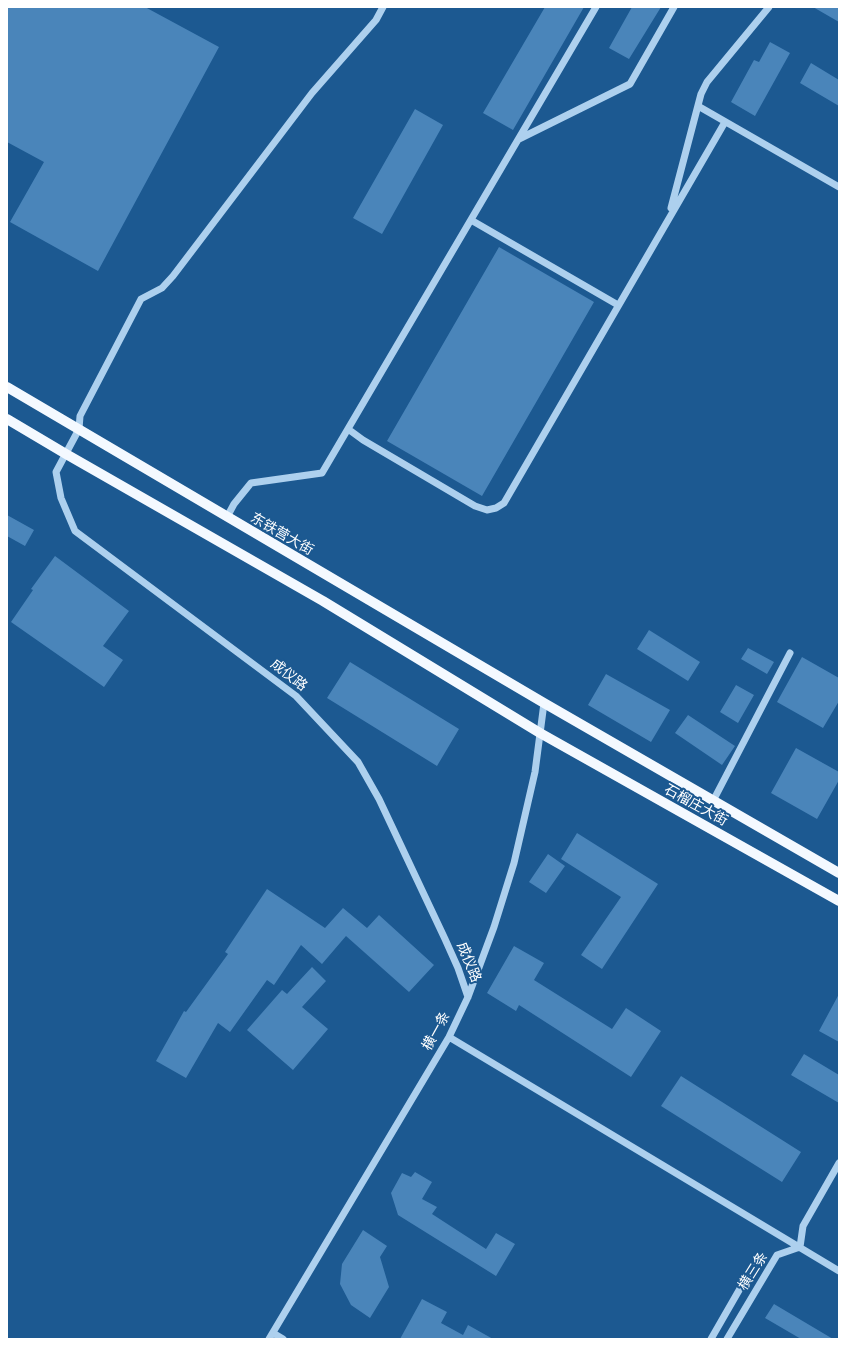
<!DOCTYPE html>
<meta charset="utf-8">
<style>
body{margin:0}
#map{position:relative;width:846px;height:1346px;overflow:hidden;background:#1c5991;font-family:"Asap Condensed",sans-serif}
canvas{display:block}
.frame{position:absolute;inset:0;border:8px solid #fff;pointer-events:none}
</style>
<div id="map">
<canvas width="846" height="1346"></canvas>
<div class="frame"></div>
</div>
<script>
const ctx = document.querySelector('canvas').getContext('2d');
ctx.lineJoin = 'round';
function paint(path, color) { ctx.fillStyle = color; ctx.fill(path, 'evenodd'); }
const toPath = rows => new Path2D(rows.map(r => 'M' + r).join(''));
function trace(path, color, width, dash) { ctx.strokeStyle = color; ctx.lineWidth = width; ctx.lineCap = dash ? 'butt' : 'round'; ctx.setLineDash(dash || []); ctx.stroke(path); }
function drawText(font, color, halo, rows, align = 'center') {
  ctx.font = font + ' "Asap Condensed","Noto Sans SC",sans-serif'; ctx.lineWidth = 4; ctx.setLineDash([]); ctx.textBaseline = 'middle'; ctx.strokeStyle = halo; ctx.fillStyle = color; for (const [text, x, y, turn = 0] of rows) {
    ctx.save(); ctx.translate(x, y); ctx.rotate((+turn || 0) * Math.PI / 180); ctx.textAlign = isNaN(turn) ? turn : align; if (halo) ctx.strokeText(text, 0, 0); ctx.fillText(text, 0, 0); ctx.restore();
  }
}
const building = toPath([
 [7,7,145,7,219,47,98,271,10,222,44,162,7,142],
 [545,7,584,7,513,130,483,113],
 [632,7,661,7,629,59,609,48],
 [813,7,839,7,839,22],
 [770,42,790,53,755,116,731,102,754,60,759,62],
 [811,63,839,80,839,106,800,83],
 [415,109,443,125,382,234,353,218],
 [499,247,594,302,482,496,387,441],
 [7,515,34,530,25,546,7,536],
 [55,556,129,611,103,646,123,660,104,687,11,622,33,590,31,589],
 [649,630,700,662,688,681,637,649],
 [748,648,774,662,767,674,741,659],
 [802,657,839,678,839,701,823,728,777,702],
 [350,662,459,729,437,766,327,698],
 [606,674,670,710,651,742,588,705],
 [736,685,754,695,738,723,720,712],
 [688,715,735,746,722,765,675,733],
 [796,748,839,772,839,780,817,819,771,793],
 [577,833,658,884,602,969,581,955,621,897,561,859],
 [548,854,565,866,546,893,529,882],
 [267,889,325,928,343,908,367,928,379,915,434,965,409,992,346,936,322,964,301,945,274,985,267,980,230,1032,218,1023,186,1078,156,1061,184,1011,186,1012,228,954,225,952],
 [514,946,544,963,534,980,612,1029,626,1008,661,1031,631,1077,519,1005,516,1011,487,993],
 [312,967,326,981,302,1007,328,1029,293,1070,247,1030,282,990,287,994],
 [839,994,839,1042,819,1031],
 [804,1054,839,1075,839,1103,791,1075],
 [681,1076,801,1152,782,1182,661,1106],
 [415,1172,432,1182,422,1199,437,1207,432,1214,486,1249,496,1233,515,1244,496,1276,398,1215,391,1193,402,1173,411,1177],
 [363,1230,387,1246,380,1257,389,1287,370,1318,351,1305,340,1284,342,1264],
 [422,1299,447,1312,441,1323,463,1335,468,1325,493,1339,400,1339],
 [774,1304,833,1339,801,1339,765,1318]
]);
const minor = toPath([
 [383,7,376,20,312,93,173,276,162,288,141,299,80,416,79,429,56,472,61,498,75,531,296,696,358,762,379,799,445,939,458,968,468,997],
 [698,106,839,187],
 [519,139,630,84,674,7],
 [671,208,701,94,707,82,769,7],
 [471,220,618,305],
 [348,429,363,440,475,506,487,510,496,508,504,503,725,122],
 [227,517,234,504,251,483,322,473,596,7],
 [713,801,790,653],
 [449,1037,839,1271],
 [800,1247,803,1226,839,1163],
 [273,1333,283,1339],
 [269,1339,449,1037,468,997,494,927,514,863,535,772,544,703],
 [711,1339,753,1266],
 [727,1339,777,1255,800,1247]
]);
const major = toPath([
 [7,387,544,703,839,873],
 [7,419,66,454,323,601,540,733,839,901]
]);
const streetNames = [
 ["东铁营大街",282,534,30],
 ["成仪路",289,675,38],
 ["石榴庄大街",696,805,29],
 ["成仪路",469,962,68],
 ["横一条",436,1031,-61],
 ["横三条",753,1271,-58]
];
paint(building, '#4a85ba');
trace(minor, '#add0ee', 7);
trace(major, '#f4f9ff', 10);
drawText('14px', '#fff', '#1c5991', streetNames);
</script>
